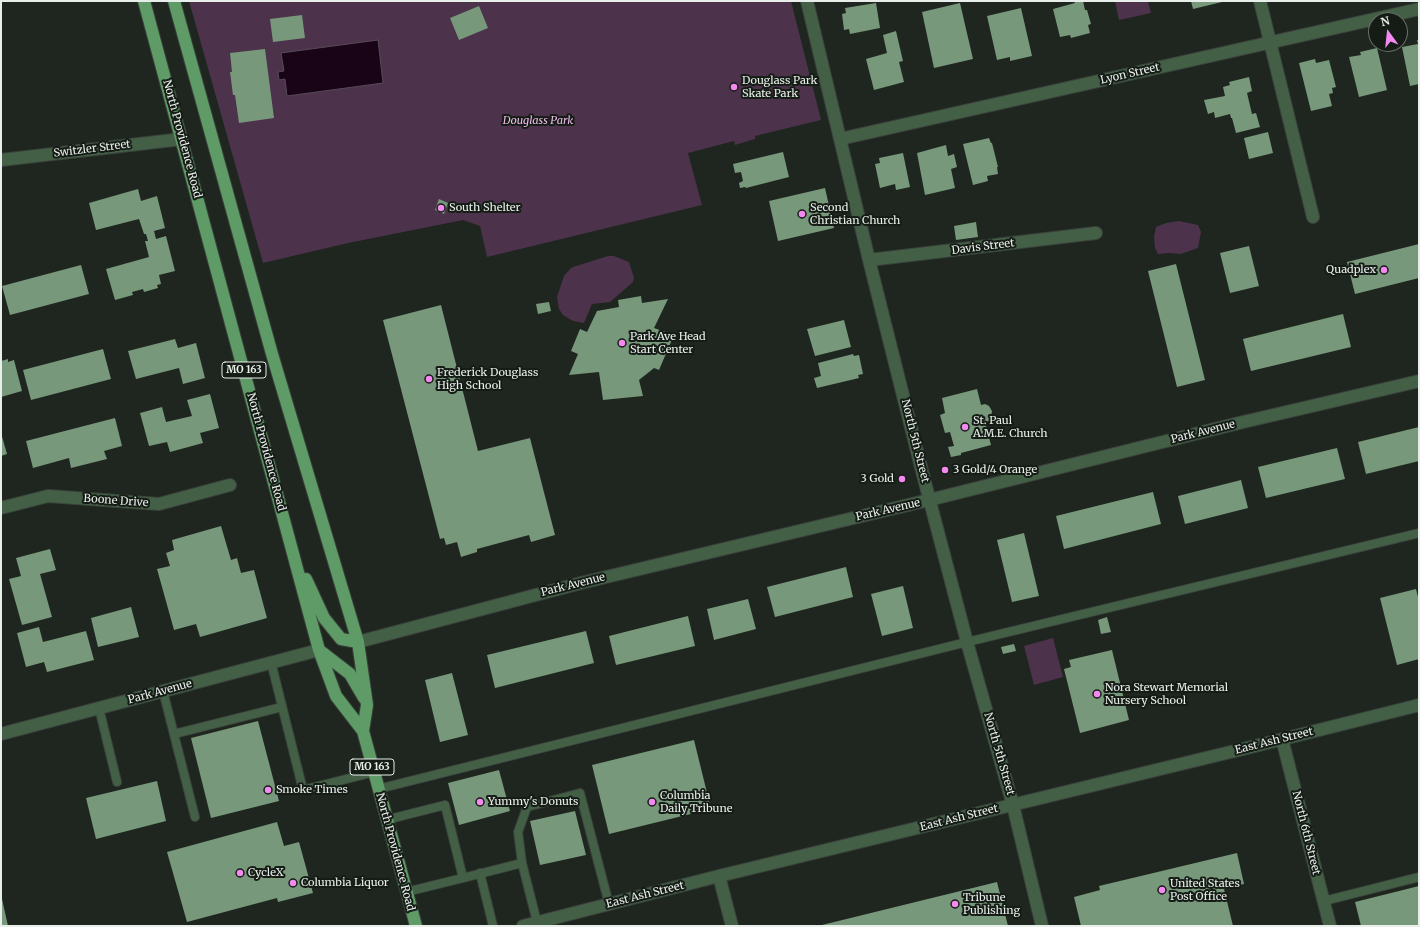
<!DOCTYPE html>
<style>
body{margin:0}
#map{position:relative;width:1420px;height:927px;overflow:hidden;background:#1e261f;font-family:Merriweather,serif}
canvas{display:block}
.frame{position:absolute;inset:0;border:2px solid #e8eee9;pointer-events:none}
.north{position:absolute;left:1368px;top:12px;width:40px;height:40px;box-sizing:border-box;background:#151c16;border:1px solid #69706a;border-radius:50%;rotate:345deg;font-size:11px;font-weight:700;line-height:16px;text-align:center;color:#e8eee9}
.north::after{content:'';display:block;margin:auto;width:14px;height:18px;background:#f489f0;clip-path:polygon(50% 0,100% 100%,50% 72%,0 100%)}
</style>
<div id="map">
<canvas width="1420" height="927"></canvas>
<div class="frame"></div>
<div class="north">N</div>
</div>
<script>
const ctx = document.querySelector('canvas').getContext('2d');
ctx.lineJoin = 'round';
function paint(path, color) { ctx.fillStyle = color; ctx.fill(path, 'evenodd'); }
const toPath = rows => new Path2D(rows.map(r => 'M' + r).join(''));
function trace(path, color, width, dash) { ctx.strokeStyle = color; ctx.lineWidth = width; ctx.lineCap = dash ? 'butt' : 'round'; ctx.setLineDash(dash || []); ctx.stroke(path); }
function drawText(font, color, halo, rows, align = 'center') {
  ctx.font = font + ' Merriweather,serif'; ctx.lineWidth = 4; ctx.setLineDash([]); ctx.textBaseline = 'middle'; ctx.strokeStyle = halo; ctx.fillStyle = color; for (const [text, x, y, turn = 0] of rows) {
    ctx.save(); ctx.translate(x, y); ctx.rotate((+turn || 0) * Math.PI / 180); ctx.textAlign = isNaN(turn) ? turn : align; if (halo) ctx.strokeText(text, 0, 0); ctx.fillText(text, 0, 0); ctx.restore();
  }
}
const green = toPath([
 [189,1,791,1,821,120,755,136,755,139,735,145,734,141,688,153,702,205,487,257,480,226,463,220,348,243,263,263],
 [1115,1,1148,1,1151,13,1119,20],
 [1179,221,1198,225,1201,232,1198,248,1181,254,1169,253,1158,254,1155,248,1154,236,1156,227,1166,223],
 [608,256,614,256,629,262,634,278,633,282,610,302,592,304,584,323,573,321,563,315,559,309,557,297,564,276,570,269,573,267],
 [1053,638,1063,677,1034,685,1024,646]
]);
const water = toPath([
 [378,40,383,83,287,96,285,79,279,80,278,72,284,71,281,53,378,40]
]);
const building = toPath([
 [1074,1,1083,1,1085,10,1087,10,1091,24,1088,25,1090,33,1071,38,1070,35,1060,37,1053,9,1075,3],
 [1191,1,1221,1,1222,2,1193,9],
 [876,3,880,28,850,34,849,29,844,30,842,14,846,13,845,8],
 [960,3,973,59,934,68,922,12],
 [479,6,488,28,459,40,450,18],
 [1021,8,1032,56,1010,61,1010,57,997,60,987,16],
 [302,15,305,38,273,42,270,19],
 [896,31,903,61,899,62,904,82,874,90,866,59,887,53,883,35],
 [1417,40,1419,40,1419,84,1410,86,1402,47,1418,44],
 [1377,48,1387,90,1359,97,1349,57,1361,55,1360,52],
 [265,49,274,118,239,123,235,95,233,95,230,72,232,72,230,53],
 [1315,59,1316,63,1329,60,1336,87,1332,88,1333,93,1329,94,1332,106,1311,111,1299,63],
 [1249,77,1252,91,1247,93,1252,114,1256,113,1260,127,1236,133,1232,118,1231,118,1230,114,1215,118,1214,112,1208,114,1204,100,1225,96,1223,87,1230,85,1229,82],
 [1268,132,1273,153,1249,159,1244,138],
 [989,138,991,143,992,143,998,167,997,167,998,174,987,176,988,181,973,185,963,144],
 [946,145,948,156,954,154,957,167,951,169,955,188,925,195,917,153],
 [783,152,789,177,746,188,745,187,740,188,739,183,743,181,741,172,735,173,733,164],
 [903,153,910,187,896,190,895,184,880,188,875,164,880,163,879,158],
 [825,188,834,228,778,241,769,201],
 [138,189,141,201,157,196,165,228,154,231,156,239,166,236,175,271,159,275,161,284,157,285,158,288,144,292,143,289,132,292,133,295,115,300,106,269,149,257,145,241,148,241,146,234,144,234,139,219,96,230,89,203],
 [439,199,448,203,444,214,435,210],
 [976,222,978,237,956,240,954,226],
 [1419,244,1419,278,1355,294,1347,262],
 [1249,246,1259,286,1230,293,1220,253],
 [1176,264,1205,380,1177,387,1148,271],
 [81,265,89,294,10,315,2,286],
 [641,296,642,303,668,299,654,328,674,335,659,370,654,368,639,380,643,396,603,400,599,372,569,375,578,354,571,351,580,329,587,332,597,311,619,307,618,300],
 [549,302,551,311,538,314,536,304],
 [441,305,478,451,530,438,555,535,531,542,529,535,477,549,477,552,461,557,457,542,446,545,444,538,440,539,383,320],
 [1343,314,1351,347,1251,371,1243,339],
 [844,320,851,347,815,356,807,329],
 [175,339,178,348,196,343,205,378,183,384,179,368,136,379,128,351],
 [103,349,111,379,31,400,23,370],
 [853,354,854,356,859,355,863,374,858,375,859,378,817,388,814,378,821,376,818,363],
 [8,359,8,362,14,360,22,391,1,397,1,361],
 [977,389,981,405,985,404,989,406,992,411,991,418,989,421,985,422,991,445,961,453,961,455,951,457,948,447,954,446,950,432,945,433,940,415,945,413,942,398],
 [210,394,219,428,200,433,203,443,170,452,167,442,149,446,140,413,162,407,166,422,192,416,187,400],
 [115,418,122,446,104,451,107,459,71,468,69,458,33,468,26,441],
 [1419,427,1419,461,1366,474,1358,442],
 [1,433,7,454,1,456],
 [1337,448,1345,479,1266,498,1258,467],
 [1241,480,1248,508,1185,524,1178,496],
 [1153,492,1161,524,1064,549,1056,516],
 [221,526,231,560,237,558,241,573,254,570,267,618,200,637,196,624,174,630,157,569,170,566,166,553,174,550,172,540],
 [1024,533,1039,596,1012,602,997,540],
 [50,549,56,570,40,574,52,617,22,625,9,579,21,576,16,558],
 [846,567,853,597,775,617,767,587],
 [903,586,913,628,882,636,871,594],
 [1416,589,1419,601,1419,659,1397,665,1380,598],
 [748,599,756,629,714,640,707,609],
 [131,607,139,637,98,647,91,618],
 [688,616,695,646,616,665,609,636],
 [1107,617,1111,632,1101,634,1098,620],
 [39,627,43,642,86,631,94,660,47,672,44,662,26,667,17,633],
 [586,631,594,663,495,688,487,655],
 [1014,644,1016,651,1003,654,1001,647],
 [1112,650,1129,720,1080,733,1064,669,1071,667,1069,660],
 [452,673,468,735,440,742,425,680],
 [258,721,279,801,211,818,191,738],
 [694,740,711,809,609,834,592,765],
 [499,770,510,811,459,825,448,783],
 [157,781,166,821,96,839,86,798],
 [575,811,586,855,540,865,530,821],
 [277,822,284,846,299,842,313,893,278,902,277,898,187,922,167,852],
 [1237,853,1244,884,1224,889,1233,926,1081,926,1074,897,1100,890,1099,886],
 [997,882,1008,926,822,926,822,925],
 [1419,886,1419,926,1361,926,1355,902],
 [1,899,2,899,8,926,1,926]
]);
const lane = toPath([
 [271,662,303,790,374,772],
 [163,691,195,817],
 [99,708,117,782],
 [174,734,282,707],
 [378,789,967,642,1419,533],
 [386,820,445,805,463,878,406,892],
 [522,863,518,832,527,807,580,793,609,904],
 [480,873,493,926],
 [463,878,522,863,537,922],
 [1324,901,1419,877]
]);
const street = toPath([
 [807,1,869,260,923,475,967,642,1013,805,1042,926],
 [1260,1,1313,217],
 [840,139,1419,9],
 [1,160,182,139],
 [869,260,1096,233],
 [1,508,48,496,159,504,230,485],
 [358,642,581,583,929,500,1239,423,1419,381],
 [1,734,319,650],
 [1282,739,1330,926],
 [719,876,732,926],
 [523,926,719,876,1247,748,1419,705]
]);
const primary = toPath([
 [144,1,319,650,336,696,363,731,416,926],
 [174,1,272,354,358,642,367,705,363,731],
 [306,579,324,618,341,639,358,642],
 [319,650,350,674,364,698]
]);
const markers = [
 [734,87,4,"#f489f0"],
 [441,208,4,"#f489f0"],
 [802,214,4,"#f489f0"],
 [1384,270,4,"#f489f0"],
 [622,343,4,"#f489f0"],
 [429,379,4,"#f489f0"],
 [965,427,4,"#f489f0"],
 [945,470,4,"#f489f0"],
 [902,479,4,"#f489f0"],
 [1097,694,4,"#f489f0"],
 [268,790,4,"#f489f0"],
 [480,802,4,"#f489f0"],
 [652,802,4,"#f489f0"],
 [240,873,4,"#f489f0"],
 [293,883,4,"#f489f0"],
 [1162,890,4,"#f489f0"],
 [955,904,4,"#f489f0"]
];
const shields = [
 [244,370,44],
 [372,767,44]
];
const shieldNames = [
 ["MO 163",244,370],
 ["MO 163",372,767]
];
const streetNames = [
 ["Lyon Street",1130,74,-13],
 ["North Providence Road",182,139,75],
 ["Switzler Street",92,149,-7],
 ["Davis Street",983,247,-7],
 ["Park Avenue",1203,432,-14],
 ["North 5th Street",915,441,76],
 ["North Providence Road",266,452,75],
 ["Boone Drive",116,501,4],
 ["Park Avenue",888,510,-13],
 ["Park Avenue",573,585,-14],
 ["Park Avenue",160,692,-15],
 ["East Ash Street",1274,741,-14],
 ["North 5th Street",999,754,74],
 ["East Ash Street",959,818,-14],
 ["North 6th Street",1306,833,76],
 ["North Providence Road",395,852,75],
 ["East Ash Street",645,895,-14]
];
const poiNames = [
 ["Douglass Park",742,81],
 ["Skate Park",742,94],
 ["South Shelter",449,208],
 ["Second",810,208],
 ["Christian Church",810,221],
 ["Quadplex",1376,270,"right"],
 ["Park Ave Head",630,337],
 ["Start Center",630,350],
 ["Frederick Douglass",437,373],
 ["High School",437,386],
 ["St. Paul",973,421],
 ["A.M.E. Church",973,434],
 ["3 Gold/4 Orange",953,470],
 ["3 Gold",894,479,"right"],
 ["Nora Stewart Memorial",1105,688],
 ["Nursery School",1105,701],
 ["Smoke Times",276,790],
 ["Columbia",660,796],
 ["Daily Tribune",660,809],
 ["Yummy's Donuts",488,802],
 ["CycleX",248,873],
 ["Columbia Liquor",301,883],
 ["United States",1170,884],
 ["Post Office",1170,897],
 ["Tribune",963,898],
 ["Publishing",963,911]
];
const parkNames = [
 ["Douglass Park",538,121]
];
paint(green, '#4d324b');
paint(water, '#180317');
trace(water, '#564a56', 1);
paint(building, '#78987b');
trace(lane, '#3a423b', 10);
trace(street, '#3a423b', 14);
trace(primary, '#3a423b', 14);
trace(lane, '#435f46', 8);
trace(street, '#435f46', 12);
trace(primary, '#5f9b67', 12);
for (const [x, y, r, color] of markers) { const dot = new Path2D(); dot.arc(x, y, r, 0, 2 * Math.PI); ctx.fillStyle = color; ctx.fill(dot); trace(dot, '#151c16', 1.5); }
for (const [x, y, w] of shields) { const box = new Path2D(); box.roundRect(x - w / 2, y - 8, w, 16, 3); ctx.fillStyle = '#151c16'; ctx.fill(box); trace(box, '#e8eee9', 1); }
drawText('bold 10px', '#e8eee9', null, shieldNames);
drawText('11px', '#e8eee9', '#151c16', streetNames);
drawText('11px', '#e8eee9', '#151c16', poiNames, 'left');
drawText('italic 11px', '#eebbeb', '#151c16', parkNames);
</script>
